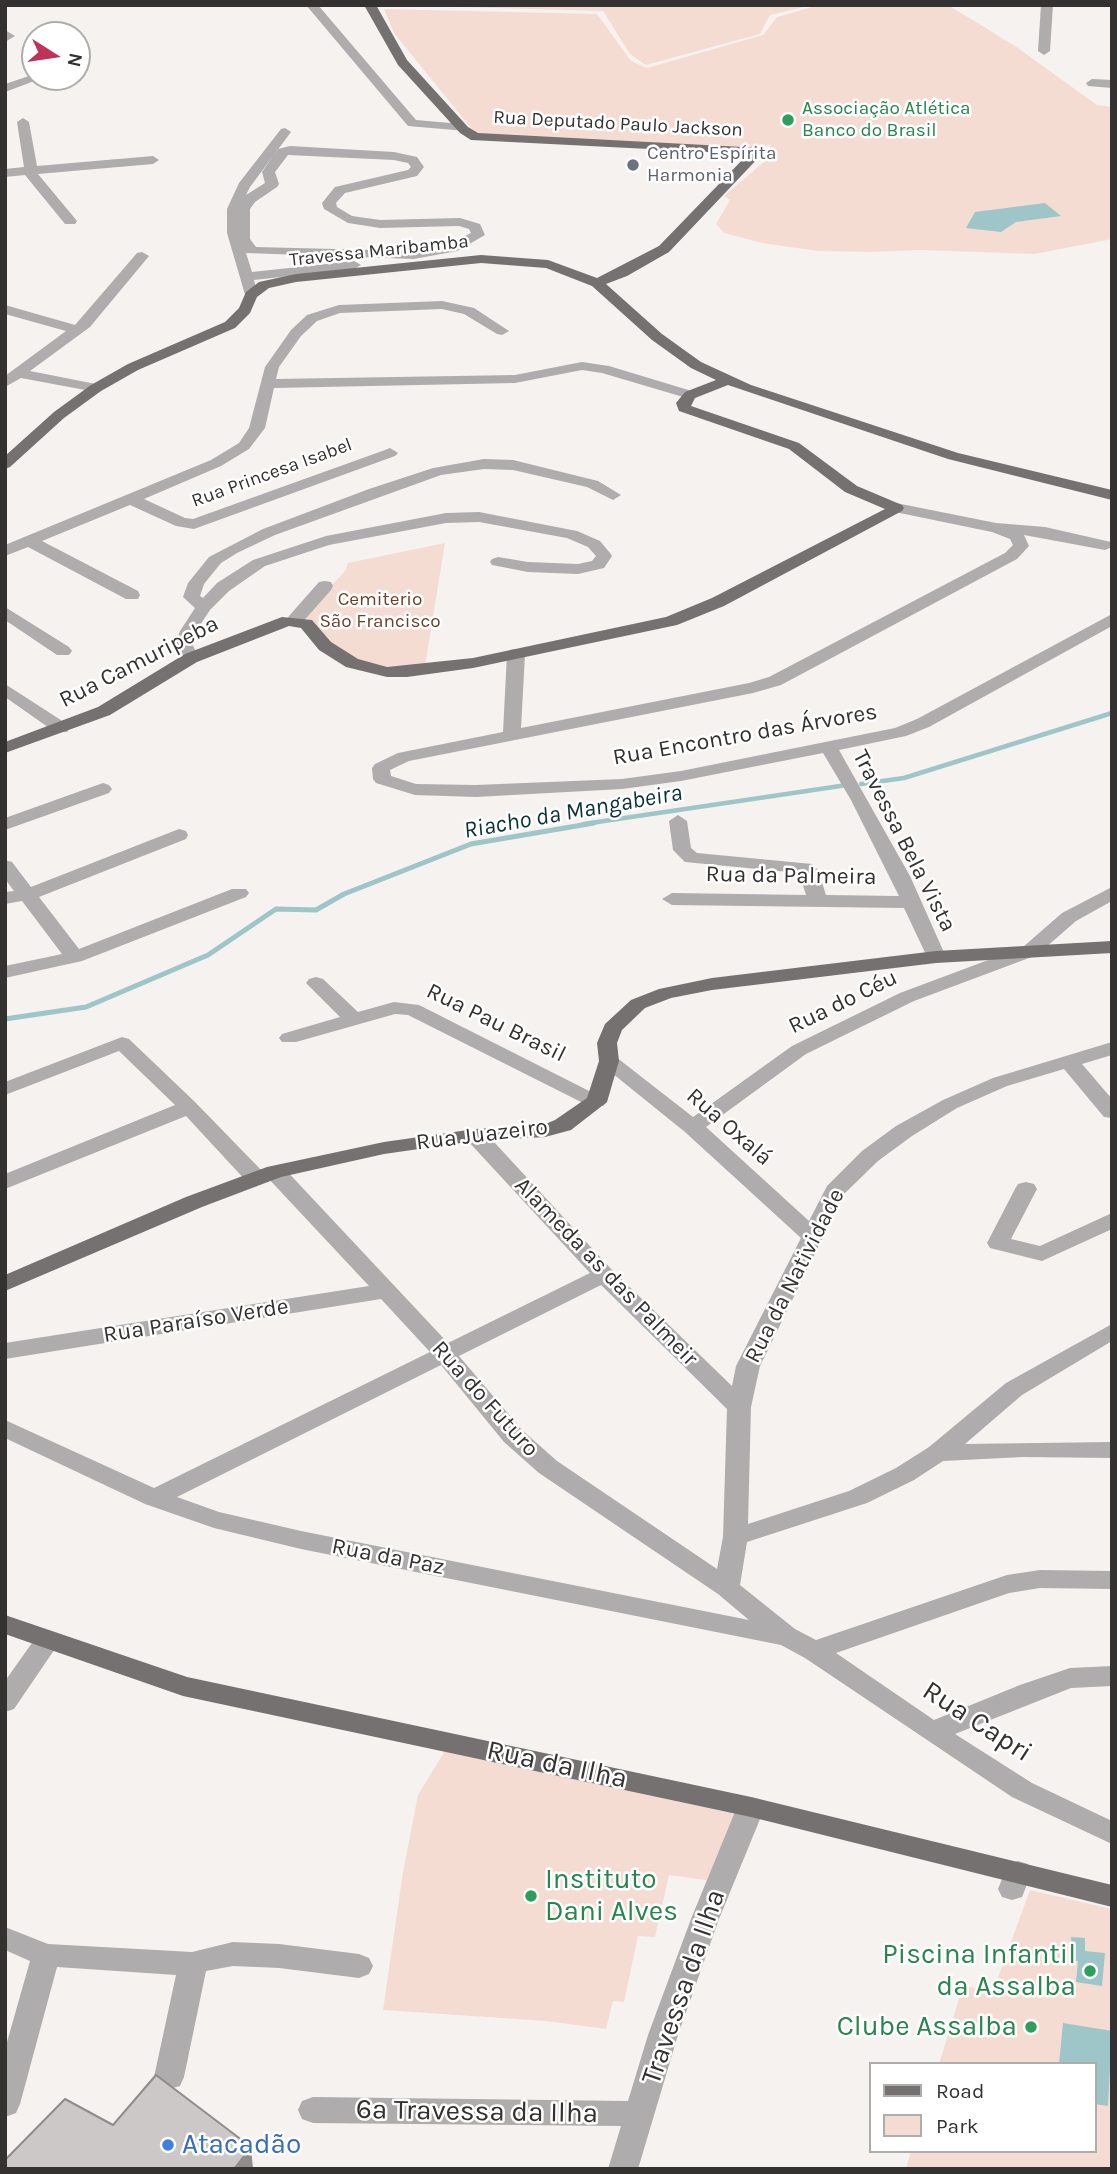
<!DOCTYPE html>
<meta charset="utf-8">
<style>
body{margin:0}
#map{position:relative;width:1117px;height:2174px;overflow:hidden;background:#f6f2f0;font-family:Karla,sans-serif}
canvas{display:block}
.frame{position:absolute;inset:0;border:7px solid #333231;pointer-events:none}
.legend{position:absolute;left:869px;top:2062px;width:228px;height:91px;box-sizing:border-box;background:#fff;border:2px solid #adadad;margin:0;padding:9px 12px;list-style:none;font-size:21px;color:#333231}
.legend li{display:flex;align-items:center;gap:14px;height:35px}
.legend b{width:35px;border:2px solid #adadad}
.north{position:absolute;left:21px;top:21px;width:70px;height:70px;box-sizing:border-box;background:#fff;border:2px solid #adadad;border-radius:50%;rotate:102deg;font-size:19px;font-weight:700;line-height:28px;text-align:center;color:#333231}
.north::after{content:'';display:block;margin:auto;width:24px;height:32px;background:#c1325b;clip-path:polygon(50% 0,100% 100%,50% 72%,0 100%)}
</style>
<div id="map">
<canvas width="1117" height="2174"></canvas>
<div class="frame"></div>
<ul class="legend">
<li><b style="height:9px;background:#757171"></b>Road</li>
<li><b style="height:19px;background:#f5dcd2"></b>Park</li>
</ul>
<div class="north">N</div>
</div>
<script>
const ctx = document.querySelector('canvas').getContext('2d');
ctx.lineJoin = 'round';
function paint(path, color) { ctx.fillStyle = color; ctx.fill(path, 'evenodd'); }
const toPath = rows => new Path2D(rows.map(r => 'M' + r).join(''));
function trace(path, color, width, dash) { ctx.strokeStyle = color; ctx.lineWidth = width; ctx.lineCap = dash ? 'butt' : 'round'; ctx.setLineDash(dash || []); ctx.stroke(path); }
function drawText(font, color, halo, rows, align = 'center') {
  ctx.font = font + ' Karla,sans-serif'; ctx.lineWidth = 5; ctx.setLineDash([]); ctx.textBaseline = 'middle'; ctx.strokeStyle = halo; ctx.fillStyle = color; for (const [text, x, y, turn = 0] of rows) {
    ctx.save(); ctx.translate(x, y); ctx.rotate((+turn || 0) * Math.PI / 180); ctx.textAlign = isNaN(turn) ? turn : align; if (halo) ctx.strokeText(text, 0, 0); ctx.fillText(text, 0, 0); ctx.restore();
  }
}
const green = toPath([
 [383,5,812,5,770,15,760,34,646,65,630,54,603,11],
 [819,5,948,5,1015,46,1097,105,1112,107,1112,239,1035,254,920,250,871,252,818,251,762,243,724,233,716,224,730,200,724,196,771,156,770,145,751,148,487,137,475,133,394,33,384,9,597,14,631,61,647,68,763,35,777,17],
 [445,543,425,666,380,668,355,661,323,640,304,615,345,571,348,563],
 [446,1749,737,1811,712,1881,669,1875,655,1937,638,1936,624,2002,613,2001,606,2029,546,2021,383,2010,403,1872,418,1795],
 [1030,1890,1112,1909,1112,2169,906,2169,911,2151,1094,2151,1094,2064,939,2064,963,1986,993,1991]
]);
const water = toPath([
 [1045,203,1061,216,1016,222,1001,232,966,228,975,212],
 [1071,1937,1085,1938,1085,1951,1105,1953,1102,1986,1076,1982,1078,1961,1072,1961],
 [1063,2023,1112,2031,1108,2106,1094,2104,1094,2064,1059,2064]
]);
const streamFar1 = toPath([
 [861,784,904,778,1112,713],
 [584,824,847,785]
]);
const stream = toPath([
 [5,1019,86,1007,208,955,276,909,316,910,344,894,471,844,594,823]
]);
const minor = toPath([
 [306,5,318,5,416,120,462,124,466,125,466,131,408,126,306,5],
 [1041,5,1053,5,1050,51,1044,55,1038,51,1041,5],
 [5,30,15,36,5,42,5,30],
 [35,74,35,77,45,77,5,92,5,84,35,74],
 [1092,79,1112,80,1112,88,1088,86,1086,83,1092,79],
 [23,118,29,122,37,166,153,156,159,160,153,164,38,174,77,221,75,224,65,224,25,175,5,177,5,169,24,167,17,122,23,118],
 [285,128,291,132,250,187,246,195,265,183,262,172,278,149,290,146,394,152,417,157,424,167,417,176,345,193,336,203,337,207,352,216,380,220,460,218,480,224,485,235,457,251,414,259,246,253,252,272,354,261,361,265,354,269,254,280,258,295,251,299,246,298,227,233,227,209,239,183,281,129,285,128],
 [288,155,394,160,408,163,411,167,408,170,335,187,322,203,324,209,348,223,380,228,459,226,469,229,471,233,448,245,414,251,256,247,250,239,250,209,255,202,277,187,279,184,275,172,288,155],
 [142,252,149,256,90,327,30,371,101,385,103,388,101,391,96,392,21,378,5,387,5,376,66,331,5,314,5,305,75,325,137,253,142,252],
 [442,301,474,308,509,331,502,335,497,334,464,314,442,309,340,313,317,321,301,336,279,367,276,379,515,375,582,362,609,366,695,392,697,395,690,399,602,373,582,370,515,383,274,388,265,428,249,449,221,466,144,499,185,518,193,519,385,450,390,448,398,453,395,456,194,529,176,526,130,505,42,541,138,591,140,595,138,599,126,599,28,547,5,556,5,545,211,460,239,443,249,428,265,367,291,330,307,315,339,305,442,301],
 [484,459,513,460,598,481,621,495,613,500,587,487,513,470,484,469,441,475,275,535,237,553,221,563,204,584,200,596,203,598,217,583,253,560,326,536,446,513,479,512,577,531,600,541,610,553,612,556,604,568,578,574,528,572,492,565,490,562,492,559,498,557,528,562,578,564,592,561,596,556,588,547,567,538,479,522,446,523,329,545,265,566,229,591,210,610,196,631,193,646,200,658,191,663,182,658,175,646,180,631,195,608,183,597,188,583,209,557,263,529,369,489,433,468,484,459],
 [896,503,996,523,1045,527,1111,542,1112,547,1105,550,1024,535,1029,546,1017,559,781,685,753,693,409,761,390,770,391,776,416,784,476,785,622,779,681,771,895,728,917,719,1112,614,1112,626,929,727,906,736,839,750,910,876,946,957,943,961,929,961,904,908,672,905,662,899,672,893,806,895,799,873,685,862,673,850,669,821,678,815,687,821,691,848,697,853,812,864,818,870,826,895,899,896,851,800,823,753,681,781,622,789,476,797,415,795,376,783,373,779,372,768,375,764,398,753,503,732,507,654,510,650,516,649,525,654,521,728,749,683,769,677,1005,553,1013,545,1010,539,992,532,890,511,888,508,896,503],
 [325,581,331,582,333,586,331,590,301,624,289,624,287,620,289,616,319,582,325,581],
 [5,607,69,647,72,651,69,655,57,655,5,620,5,607],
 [5,684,67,724,70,728,67,732,55,732,5,697,5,684],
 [103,783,109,785,112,789,109,793,5,830,5,818,103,783],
 [179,829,186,831,188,835,186,839,39,897,79,949,232,889,246,889,249,893,246,897,82,961,5,978,5,966,62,954,22,901,5,904,5,892,14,891,5,879,5,860,12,862,31,887,179,829],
 [1112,887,1112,901,1076,921,1037,955,914,1001,806,1054,706,1127,809,1221,827,1186,862,1151,896,1126,943,1100,993,1078,1112,1042,1112,1055,1082,1064,1112,1099,1112,1118,1104,1117,1064,1069,1007,1086,957,1108,912,1136,878,1161,844,1194,760,1366,751,1407,748,1524,849,1491,896,1468,929,1447,1006,1383,1112,1324,1112,1341,1022,1395,965,1444,1112,1442,1112,1458,1023,1457,943,1461,914,1480,867,1503,747,1542,740,1585,795,1629,816,1640,1007,1575,1040,1570,1112,1571,1112,1589,1040,1588,1009,1593,836,1653,934,1720,1020,1685,1070,1668,1112,1666,1112,1686,1071,1688,955,1734,1032,1783,1112,1821,1112,1844,1012,1797,805,1658,781,1645,301,1549,214,1528,145,1504,5,1438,5,1420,154,1488,430,1352,381,1299,5,1359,5,1343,369,1286,267,1177,264,1172,267,1167,283,1167,448,1343,590,1273,467,1140,464,1135,467,1130,475,1129,483,1130,612,1270,732,1386,736,1366,801,1238,685,1132,602,1065,599,1061,602,1057,616,1057,693,1117,792,1046,900,993,1023,947,1062,913,1112,887],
 [601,1285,727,1409,723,1537,717,1569,557,1461,522,1430,459,1356,601,1285],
 [441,1365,504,1442,539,1473,718,1594,749,1620,301,1531,219,1512,177,1497,441,1365],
 [316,977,323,979,358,1012,394,1002,419,1005,603,1098,607,1102,603,1106,589,1106,408,1015,395,1014,296,1042,282,1042,279,1038,282,1034,340,1017,306,983,309,979,316,977],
 [122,1037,129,1039,196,1103,264,1173,267,1178,264,1183,248,1183,186,1116,5,1189,5,1174,175,1105,119,1051,5,1095,5,1082,122,1037],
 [1026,1182,1034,1184,1037,1189,1011,1239,1040,1246,1112,1213,1112,1229,1042,1261,990,1248,987,1243,1015,1189,1018,1184,1026,1182],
 [48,1631,57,1633,61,1640,14,1709,5,1712,5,1681,39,1633,48,1631],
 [751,1797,761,1800,765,1807,719,1919,678,2035,638,2169,608,2169,621,2126,313,2123,302,2119,298,2110,302,2101,313,2097,628,2101,648,2035,691,1919,737,1807,741,1800,751,1797],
 [1018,1861,1028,1864,1032,1872,1022,1897,1012,1900,1002,1897,998,1889,1008,1864,1018,1861],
 [5,1927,48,1944,192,1952,233,1942,279,1944,359,1954,369,1958,373,1966,369,1974,359,1978,279,1968,233,1966,206,1971,184,2077,180,2086,169,2089,158,2086,154,2077,176,1975,57,1967,20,2104,16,2113,5,2117,5,2049,30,1961,5,1950,5,1927]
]);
const major = toPath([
 [364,5,376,5,407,60,468,127,478,133,762,148,762,154,669,252,627,276,606,284,662,334,701,362,751,385,958,453,1112,490,1112,500,948,459,728,385,695,398,691,406,799,443,857,486,902,505,904,508,902,511,724,606,677,625,473,668,407,677,387,677,346,667,319,650,301,628,289,626,197,662,110,715,5,753,5,742,98,707,185,654,282,617,312,620,331,642,358,659,387,667,473,658,666,617,712,598,885,509,845,492,789,449,679,411,676,403,685,392,716,380,691,368,652,340,592,286,546,268,481,263,296,282,269,288,257,297,250,313,235,328,138,370,101,391,64,418,10,467,5,469,5,456,54,412,91,385,128,364,225,322,239,308,246,292,259,282,296,274,481,255,548,260,597,278,659,246,748,154,471,140,460,133,398,65,364,5],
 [1112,941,1112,953,936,963,712,990,671,998,645,1008,622,1030,617,1043,619,1061,607,1102,571,1130,545,1137,475,1141,384,1154,281,1177,202,1207,5,1291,5,1275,186,1197,267,1167,384,1142,475,1129,543,1125,555,1120,587,1098,599,1061,597,1043,605,1024,631,1000,659,989,712,978,936,951,1112,941],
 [5,1615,187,1677,751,1797,1112,1885,1112,1907,751,1817,183,1696,5,1634,5,1615]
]);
const shadedWall = toPath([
 [251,2147,253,2169,234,2169]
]);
const building = toPath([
 [156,2075,251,2147,234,2169,5,2169,5,2160,65,2099,113,2125,156,2075]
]);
const markers = [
 [788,120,7,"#2e9e5b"],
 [633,165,7,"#6b7280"],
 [531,1896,7,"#2e9e5b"],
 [1090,1971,7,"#2e9e5b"],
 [1031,2027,7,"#2e9e5b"],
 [168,2145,7,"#3f7fe0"]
];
const farLeisurenames = [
 ["Associação Atlética",802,109],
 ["Banco do Brasil",802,131]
];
const farStreetnames = [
 ["Rua Deputado Paulo Jackson",618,124,3],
 ["Travessa Maribamba",379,251,-6],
 ["Rua Princesa Isabel",272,473,-20]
];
const farWorshipnames = [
 ["Centro Espírita",647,154],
 ["Harmonia",647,176]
];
const farParknames = [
 ["Cemiterio",380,600],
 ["São Francisco",380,622]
];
const streetNames = [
 ["Rua Camuripeba",139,662,-27],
 ["Rua Encontro das Árvores",745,735,-10],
 ["Travessa Bela Vista",904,841,63],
 ["Rua da Palmeira",791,876,1],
 ["Rua do Céu",843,1002,-26],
 ["Rua Pau Brasil",496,1023,26],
 ["Rua Oxalá",729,1127,41],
 ["Rua Juazeiro",482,1135,-7],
 ["Alameda as das Palmeir",606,1272,46],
 ["Rua da Natividade",795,1276,-63],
 ["Rua Paraíso Verde",196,1321,-9],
 ["Rua do Futuro",485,1399,48],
 ["Rua da Paz",388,1557,11]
];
const waterNames = [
 ["Riacho da Mangabeira",573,812,-10]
];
const nearStreetnames = [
 ["Rua Capri",977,1722,33],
 ["Rua da Ilha",557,1765,12],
 ["Travessa da Ilha",684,1987,-71],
 ["6ª Travessa da Ilha",477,2112,1]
];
const nearLeisurenames = [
 ["Instituto",545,1880,"left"],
 ["Dani Alves",545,1912,"left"],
 ["Piscina Infantil",1076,1955],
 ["da Assalba",1076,1987],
 ["Clube Assalba",1017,2027]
];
const nearShopnames = [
 ["Atacadão",182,2145]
];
paint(green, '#f5dcd2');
paint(water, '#9ec5c8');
trace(streamFar1, '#9ec5c8', 4.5);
trace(stream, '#9ec5c8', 5);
paint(minor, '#aeacac');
paint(major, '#757171');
paint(shadedWall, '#8f8c8b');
paint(building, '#ccc8c7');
trace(building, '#8f8c8b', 2);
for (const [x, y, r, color] of markers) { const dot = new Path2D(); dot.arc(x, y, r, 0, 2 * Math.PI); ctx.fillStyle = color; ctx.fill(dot); trace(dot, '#fff', 2.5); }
drawText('19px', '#27864d', '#fff', farLeisurenames, 'left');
drawText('19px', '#333231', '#fff', farStreetnames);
drawText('19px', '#5b616d', '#fff', farWorshipnames, 'left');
drawText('19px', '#6d3f2b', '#fff', farParknames);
drawText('23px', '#333231', '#fff', streetNames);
drawText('italic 24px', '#0b3336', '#fff', waterNames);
drawText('28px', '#333231', '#fff', nearStreetnames);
drawText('28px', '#27864d', '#fff', nearLeisurenames, 'right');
drawText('28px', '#366cbe', '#fff', nearShopnames, 'left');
</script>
